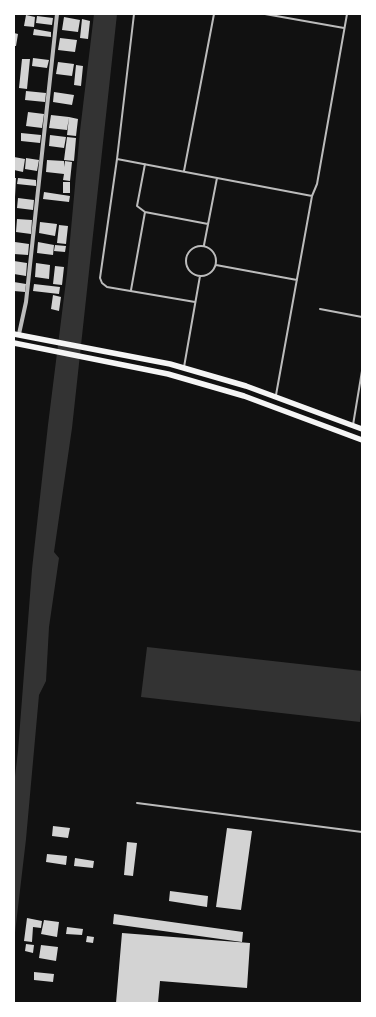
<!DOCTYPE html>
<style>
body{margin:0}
#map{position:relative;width:376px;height:1017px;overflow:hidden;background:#111;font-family:Roboto,sans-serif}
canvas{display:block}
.frame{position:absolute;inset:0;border:15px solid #fff;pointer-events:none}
</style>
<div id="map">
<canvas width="376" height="1017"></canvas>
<div class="frame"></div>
</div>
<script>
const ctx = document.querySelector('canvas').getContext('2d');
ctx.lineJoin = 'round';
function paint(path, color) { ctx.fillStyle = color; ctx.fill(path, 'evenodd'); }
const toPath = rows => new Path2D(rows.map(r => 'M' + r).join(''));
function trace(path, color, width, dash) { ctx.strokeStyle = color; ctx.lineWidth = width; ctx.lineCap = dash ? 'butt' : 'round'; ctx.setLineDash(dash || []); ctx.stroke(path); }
const water = toPath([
 [94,14,117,14,72,428,54,552,59,558,49,627,46,681,39,695,26,839,14,941,14,785,18,751,32,569,48,425,67,273,80,131],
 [147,647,362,671,362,701,360,722,141,697]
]);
const building = toPath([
 [26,15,35,17,34,27,24,26],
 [37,16,53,18,52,25,36,23],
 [64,17,80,20,78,32,62,30],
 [82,19,90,21,88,39,80,38],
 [34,29,51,32,51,37,33,35],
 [14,33,18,34,16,46,14,46],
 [60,38,77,40,75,52,58,50],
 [33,58,49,60,47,68,32,66],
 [22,59,30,59,27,89,19,88],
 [58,62,74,64,72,76,56,74],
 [76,65,83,66,81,86,74,85],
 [26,91,46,93,45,102,25,100],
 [54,92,74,95,72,105,53,102],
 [28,112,44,114,42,128,26,126],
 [51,115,69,117,67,130,49,128],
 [69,117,78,119,76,136,67,135],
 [21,133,41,135,40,143,21,141],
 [50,135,66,137,64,148,49,146],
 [67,137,76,138,74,161,64,160],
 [14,157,25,159,23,172,14,170],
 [26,158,39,160,37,171,25,169],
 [47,160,64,161,64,167,65,161,72,162,70,181,63,180,64,174,46,172],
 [14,178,16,178,15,197,14,197],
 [18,178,36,180,36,186,17,184],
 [63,182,70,182,70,193,63,193],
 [44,192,70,196,69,202,43,199],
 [18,198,34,200,33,210,17,208],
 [17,219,32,220,31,234,16,232],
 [40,222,57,224,55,236,39,233],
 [59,225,68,226,66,244,57,243],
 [15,242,29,244,28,255,14,254],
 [38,242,54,245,53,255,37,253],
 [55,245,66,246,65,252,54,251],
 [14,261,27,263,26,276,14,274],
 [36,263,50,265,49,279,35,277],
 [55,266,64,267,62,285,53,284],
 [14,282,26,284,25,292,14,291],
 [34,284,60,287,59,294,33,291],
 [53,295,61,297,59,311,51,309],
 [53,826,70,828,68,838,52,836],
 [227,828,252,831,241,910,216,907],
 [127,842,137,843,133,876,124,875],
 [47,854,67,856,66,865,46,862],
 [75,858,94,861,93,868,74,866],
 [170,891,208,896,207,907,169,901],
 [114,914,243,932,242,942,113,924],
 [27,918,42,921,41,928,33,927,32,942,24,941],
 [44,920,59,922,57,937,41,934],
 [67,927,83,929,82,935,66,934],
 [122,933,250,943,247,988,160,981,158,1003,116,1003],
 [87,936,94,937,93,943,86,942],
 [26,944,34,945,33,953,25,951],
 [41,945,58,947,56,961,39,958],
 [34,972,54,974,53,982,34,980]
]);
const service = toPath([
 [134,14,117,159,312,196],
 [265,14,344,28],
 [117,159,100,278,102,283,107,287,195,302],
 [184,171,214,14],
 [145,212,208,224],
 [204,245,217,178],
 '186 261a15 15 0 1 1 30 0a15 15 0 1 1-30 0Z',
 [216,265,297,280],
 [131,290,145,212,137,206,145,164],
 [320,309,362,317],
 [184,367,200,276],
 [276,395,312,196,317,184,347,14],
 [353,425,362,371],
 [137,803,362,832]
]);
const minor = toPath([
 [19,334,26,302,57,14]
]);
const primary = toPath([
 [14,334,170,364,246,386,362,429],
 [14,343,168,374,244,396,362,440]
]);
paint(water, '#333');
paint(building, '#d3d3d3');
trace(service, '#bcbcbc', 2);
trace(minor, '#bcbcbc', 4);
trace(primary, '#f5f5f5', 5.5);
</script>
